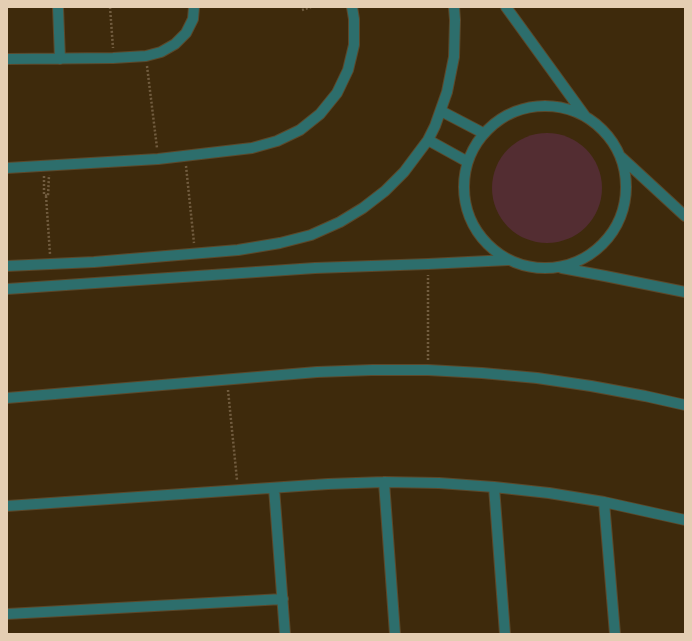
<!DOCTYPE html>
<style>
body{margin:0}
#map{position:relative;width:692px;height:641px;overflow:hidden;background:#3e2a0c;font-family:"Work Sans",sans-serif}
canvas{display:block}
.frame{position:absolute;inset:0;border:8px solid #e4ceb3;pointer-events:none}
</style>
<div id="map">
<canvas width="692" height="641"></canvas>
<div class="frame"></div>
</div>
<script>
const ctx = document.querySelector('canvas').getContext('2d');
ctx.lineJoin = 'round';
function paint(path, color) { ctx.fillStyle = color; ctx.fill(path, 'evenodd'); }
const toPath = rows => new Path2D(rows.map(r => 'M' + r).join(''));
function trace(path, color, width, dash) { ctx.strokeStyle = color; ctx.lineWidth = width; ctx.lineCap = dash ? 'butt' : 'round'; ctx.setLineDash(dash || []); ctx.stroke(path); }
const green = toPath([
 '492 188a55 55 0 1 1 110 0a55 55 0 1 1-110 0Z'
]);
const path = toPath([
 [110,7,113,48],
 [302,10,311,7],
 [147,66,157,148],
 [186,166,194,243],
 [44,176,44,195,48,196,49,175],
 [46,196,50,254],
 [428,360,428,275],
 [228,390,237,480]
]);
const minor = toPath([
 [58,7,60,59],
 [506,7,585,116],
 [7,59,113,58,146,56,161,52,175,44,186,33,193,19,194,7],
 '464 187a81 81 0 1 1 162 0a81 81 0 1 1-162 0Z',
 [441,111,483,133],
 [428,140,466,161],
 [621,157,685,216],
 [7,168,158,159,252,148,277,141,300,130,320,114,337,93,348,70,354,45,354,19,352,7],
 [7,266,94,262,238,250,280,243,311,235,340,222,363,208,385,191,404,172,428,140,435,126,447,92,454,57,455,20,454,7],
 [562,268,605,276,685,292],
 [7,289,315,268,428,264,508,260],
 [7,398,317,372,372,370,428,370,482,373,537,378,591,386,645,396,685,405],
 [384,482,395,634],
 [494,487,505,634],
 [274,488,285,634],
 [604,502,615,634],
 [7,506,328,484,384,482,439,483,494,487,549,493,604,502,685,520],
 [7,614,283,599]
]);
paint(green, '#532d32');
trace(minor, '#5c482a', 12);
trace(path, '#715c3f', 2.5, [2, 2]);
trace(minor, '#2d6e6c', 10);
</script>
